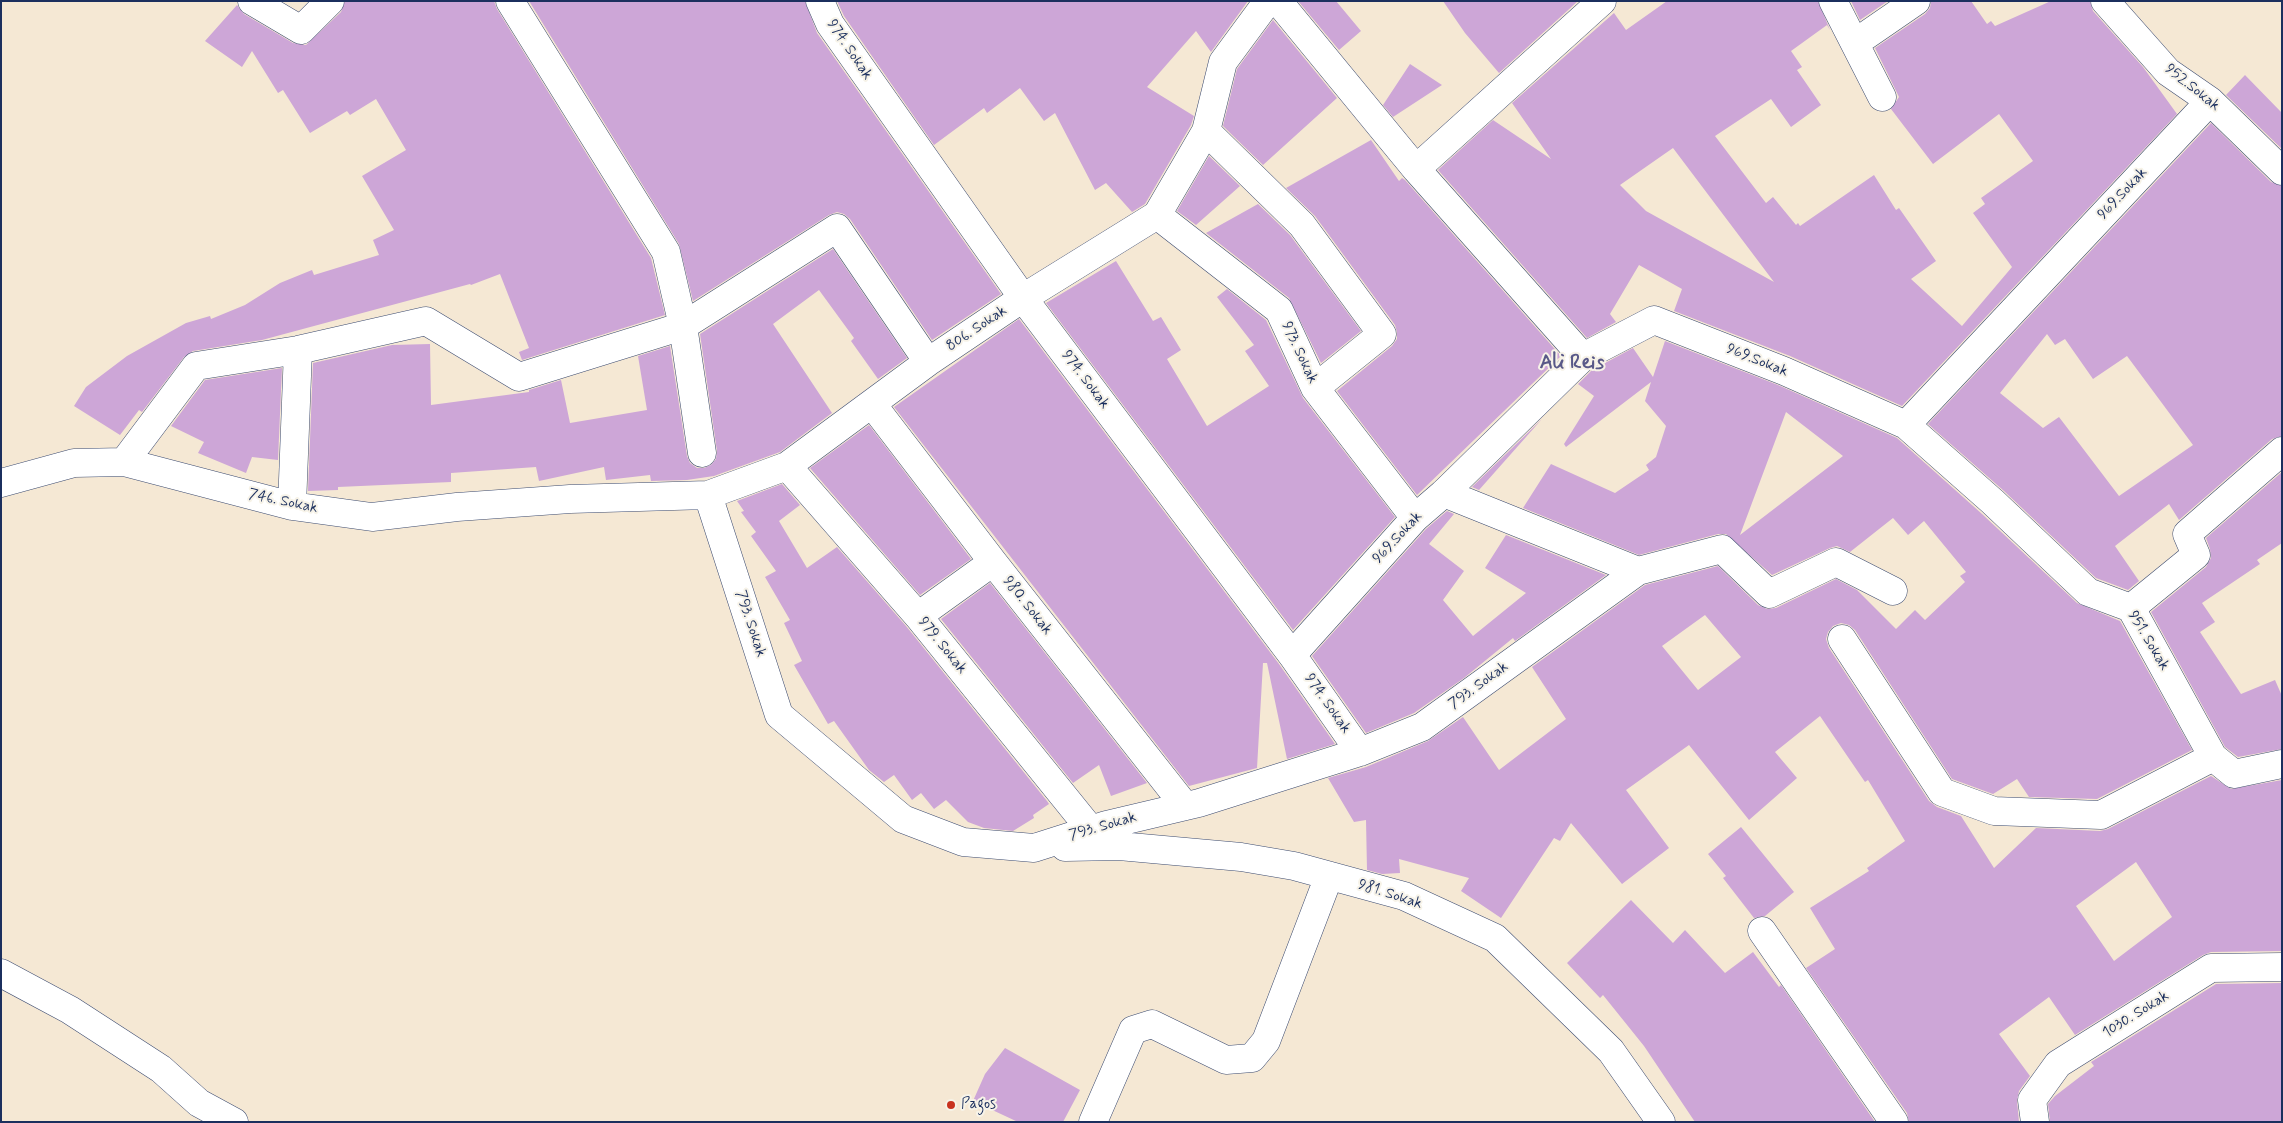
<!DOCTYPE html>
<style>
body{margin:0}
#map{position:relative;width:2283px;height:1123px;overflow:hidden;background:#f5e8d4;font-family:Mynerve,sans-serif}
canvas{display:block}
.frame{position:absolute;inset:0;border:2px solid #1b2f5e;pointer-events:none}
</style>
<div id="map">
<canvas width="2283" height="1123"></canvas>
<div class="frame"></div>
</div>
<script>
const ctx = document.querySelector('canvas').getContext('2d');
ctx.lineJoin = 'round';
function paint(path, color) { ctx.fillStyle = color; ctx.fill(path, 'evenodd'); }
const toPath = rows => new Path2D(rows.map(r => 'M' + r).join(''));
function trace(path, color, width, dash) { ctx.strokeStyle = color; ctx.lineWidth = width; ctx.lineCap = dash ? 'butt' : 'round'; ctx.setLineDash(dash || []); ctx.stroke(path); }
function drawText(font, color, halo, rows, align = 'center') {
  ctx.font = font + ' Mynerve,sans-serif'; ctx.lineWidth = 4; ctx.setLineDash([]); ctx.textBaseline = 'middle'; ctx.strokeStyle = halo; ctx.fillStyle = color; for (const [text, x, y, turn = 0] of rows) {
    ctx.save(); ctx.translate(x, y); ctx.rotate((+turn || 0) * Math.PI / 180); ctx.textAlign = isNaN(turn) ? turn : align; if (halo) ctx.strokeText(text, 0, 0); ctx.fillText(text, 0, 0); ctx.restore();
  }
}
const building = toPath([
 [345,1,494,1,497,9,651,258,665,315,522,360,519,352,529,348,500,274,471,285,470,284,262,340,193,351,184,357,142,412,139,410,120,435,74,406,86,387,127,356,186,323,210,316,211,319,245,305,280,283,312,270,314,275,379,255,373,240,394,230,362,176,406,150,376,99,350,115,347,111,310,133,283,90,278,93,252,51,242,67,205,41,237,5,244,14,293,43,306,45,341,12],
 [529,1,805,1,817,33,1001,294,932,340,850,219,844,214,837,212,829,215,693,301,679,244],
 [837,1,1248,1,1211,52,1196,31,1147,87,1194,116,1191,125,1145,204,1132,212,1106,183,1095,190,1055,113,1044,121,1020,88,987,113,984,108,934,145,844,16],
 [1298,1,1336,1,1361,31,1339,50],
 [1443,1,1578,1,1499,73,1465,33],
 [1667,1,1818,1,1830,30,1827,25,1791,51,1802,67,1797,70,1821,105,1791,127,1771,99,1715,136,1766,203,1773,197,1796,225,1798,223,1800,226,1874,175,1896,210,1899,208,1936,261,1911,279,1962,326,2012,267,1973,213,1985,204,1981,198,2033,161,1999,114,1933,164,1891,109,1899,97,1875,48,1925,14,1930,8,1931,1,1971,1,1987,24,1991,21,1995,26,2051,1,2090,1,2093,11,2143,67,2177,114,1902,406,1790,356,1674,311,1682,289,1639,265,1610,314,1616,322,1587,338,1438,170,1493,120,1551,159,1512,103,1614,13,1626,30],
 [1673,148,1774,282,1646,211,1620,185],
 [1851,1,1888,1,1860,20],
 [1273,20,1337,98,1263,165,1223,126,1237,69],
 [1410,64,1442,85,1393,117,1383,105],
 [2245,75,2282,113,2282,149,2226,95],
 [2211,123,2271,182,2282,186,2282,436,2272,439,2179,520,2169,504,2115,546,2139,581,2128,590,2096,578,2004,491,1928,424],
 [2047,334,2055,345,2065,339,2093,379,2127,356,2193,445,2119,496,2059,417,2043,428,2000,393],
 [1371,140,1399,181,1402,178,1405,180,1561,356,1417,495,1337,391,1392,346,1397,339,1397,332,1395,325,1315,216,1286,188],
 [1209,156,1240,186,1196,225,1177,211],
 [1258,204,1290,235,1361,331,1321,363,1289,298,1206,233],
 [833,249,907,358,878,379,851,341,854,338,819,290,773,324,832,413,780,452,714,476,687,480,651,481,650,475,606,480,604,467,539,481,536,467,451,473,451,482,338,487,338,490,308,491,313,363,392,345,430,344,431,405,529,392,529,390,561,380,570,423,647,410,638,356,670,346,687,456,690,463,697,468,704,468,711,465,716,459,717,451,700,334],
 [1116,261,1153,321,1161,317,1181,350,1167,359,1207,426,1269,386,1245,351,1254,345,1217,297,1227,289,1266,320,1303,398,1395,517,1293,630,1046,303],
 [1019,319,1279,664,1335,744,1287,759,1267,663,1263,663,1257,768,1189,786,894,407],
 [1665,341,1778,385,1897,438,1982,514,2077,603,2120,621,2192,750,2097,799,2029,797,2017,779,1993,794,1952,779,1855,630,1849,625,1841,623,1833,626,1828,632,1826,639,1829,648,1929,801,1937,807,1961,816,1994,868,2036,828,2100,831,2108,829,2211,776,2231,789,2282,780,2282,951,2211,952,2203,955,2075,1035,2049,997,1999,1034,2030,1076,2019,1091,2017,1101,2019,1122,1909,1122,1907,1113,1806,968,1835,949,1810,908,1869,871,1867,868,1905,841,1868,780,1865,782,1820,716,1775,752,1797,778,1749,820,1689,745,1626,790,1669,848,1622,884,1571,823,1560,841,1554,838,1501,918,1461,891,1469,878,1399,859,1400,873,1382,874,1367,870,1366,820,1354,822,1328,778,1366,767,1428,741,1463,717,1499,770,1566,719,1532,667,1645,585,1718,566,1758,605,1767,609,1776,608,1836,579,1857,590,1896,629,1915,610,1925,620,1965,582,1960,576,1966,572,1924,521,1908,535,1893,518,1850,552,1837,546,1830,548,1772,575,1726,534,1718,534,1639,555,1523,508,1551,464,1615,493,1649,470,1646,465,1656,457,1666,426,1645,401,1651,382,1566,447,1564,444,1594,396,1578,384,1592,370,1633,348,1653,377],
 [1786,412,1843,456,1740,535],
 [1705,615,1741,657,1698,690,1662,646],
 [2136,862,2172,917,2114,961,2076,906],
 [282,368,278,460,252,457,246,473,198,453,204,442,171,426,205,380],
 [1542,419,1479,490,1472,487],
 [869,425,971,559,920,595,810,468],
 [2282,472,2282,543,2257,560,2260,564,2202,603,2215,622,2200,632,2241,694,2275,680,2282,696,2282,749,2238,757,2225,747,2151,612,2206,567,2211,558,2210,549,2206,538],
 [782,484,800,505,779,521,807,568,837,547,906,626,1047,801,1049,804,1033,815,1034,818,1013,831,984,828,968,822,946,800,934,809,921,793,912,800,894,775,884,782,869,770,834,721,828,724,794,665,802,661,784,623,790,620,765,577,776,571,751,536,756,532,741,512,744,511,737,501],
 [1447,511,1454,514,1429,544,1464,571,1443,600,1473,636,1526,593,1485,568,1506,535,1606,575,1515,641,1513,638,1464,678,1414,713,1366,733,1312,656,1426,529],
 [990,583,1147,783,1111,796,1099,765,1073,783,941,619],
 [1741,827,1794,892,1765,916,1754,918,1723,878,1726,876,1708,854],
 [1631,900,1673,943,1685,930,1725,973,1753,952,1779,987,1781,985,1875,1122,1695,1122,1644,1046,1603,995,1600,998,1567,963],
 [2282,983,2282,1122,2050,1122,2048,1104,2055,1096,2094,1066,2091,1062,2216,984],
 [1005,1048,1080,1090,1063,1122,1018,1122,973,1101,985,1074]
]);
const minor = toPath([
 [252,1,301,30,330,1],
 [510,1,666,252,683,326,702,453],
 [820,1,830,24,1023,298,1292,655,1360,752],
 [1278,1,1416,169,1583,357],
 [1833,1,1882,97],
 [2105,1,2168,72,2210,101,2282,171],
 [1855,43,1916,1],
 [1206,131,1302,225,1382,334,1315,388],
 [1416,169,1602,1],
 [1157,215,1279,310,1315,388,1415,518],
 [872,404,993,562,1185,806],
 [1906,425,2210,101],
 [124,462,196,366,298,350,426,321,519,377,683,326,837,228,928,362],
 [787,466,918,616,1091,830],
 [1,483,74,463,124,462,292,506,372,517,457,507,570,499,708,495,787,466,928,362,1023,298,1157,215,1206,131,1223,62,1268,1],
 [1444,493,1638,571,1722,549,1769,594,1836,562,1893,591],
 [708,495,779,715,903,819,963,842,1034,848,1106,825,1199,803,1360,752,1422,727,1638,571],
 [292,506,298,350],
 [2131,608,2196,555,2187,534,2282,451],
 [918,616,993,562],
 [1842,639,1942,792,1994,811,2101,815,2213,757],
 [1292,655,1415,518,1444,493,1583,357,1654,320,1784,371,1906,425,1993,502,2088,592,2131,608,2213,757,2234,774,2282,764],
 [1065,847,1119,846,1241,857,1294,866,1404,896,1495,938,1611,1051,1661,1122],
 [1762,931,1894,1122],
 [1,973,70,1010,161,1069,199,1103,234,1122],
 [1093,1122,1133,1030,1152,1024,1226,1060,1252,1058,1266,1041,1329,876],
 [2035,1122,2032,1100,2058,1064,2211,968,2282,967]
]);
const markers = [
 [951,1105,5,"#c8321e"]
];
const streetNames = [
 ["974. Sokak",849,50,56],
 ["952.Sokak",2192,88,39],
 ["969.Sokak",2123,194,-47],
 ["806. Sokak",977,329,-34],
 ["973. Sokak",1299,353,65],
 ["969.Sokak",1757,361,22],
 ["974. Sokak",1085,380,53],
 ["746. Sokak",283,502,12],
 ["969.Sokak",1398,538,-47],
 ["980. Sokak",1027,606,52],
 ["793. Sokak",750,624,72],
 ["951. Sokak",2148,641,59],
 ["979. Sokak",942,646,51],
 ["793. Sokak",1479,686,-36],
 ["974. Sokak",1327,704,55],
 ["793. Sokak",1103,827,-16],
 ["981. Sokak",1390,895,18],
 ["1030. Sokak",2136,1015,-32]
];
const poiNames = [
 ["Pagos",961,1105]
];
const districtNames = [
 ["Ali Reis",1572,364]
];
paint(building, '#cda6d7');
trace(minor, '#3c4b70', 29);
trace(minor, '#fff', 28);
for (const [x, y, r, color] of markers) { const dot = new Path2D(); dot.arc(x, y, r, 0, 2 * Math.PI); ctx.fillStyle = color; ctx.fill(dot); trace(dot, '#f7f3e8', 2); }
drawText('15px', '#1b2f5e', '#f7f3e8', streetNames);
drawText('15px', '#1b2f5e', '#f7f3e8', poiNames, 'left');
drawText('bold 20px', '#595988', '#f7f3e8', districtNames);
</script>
